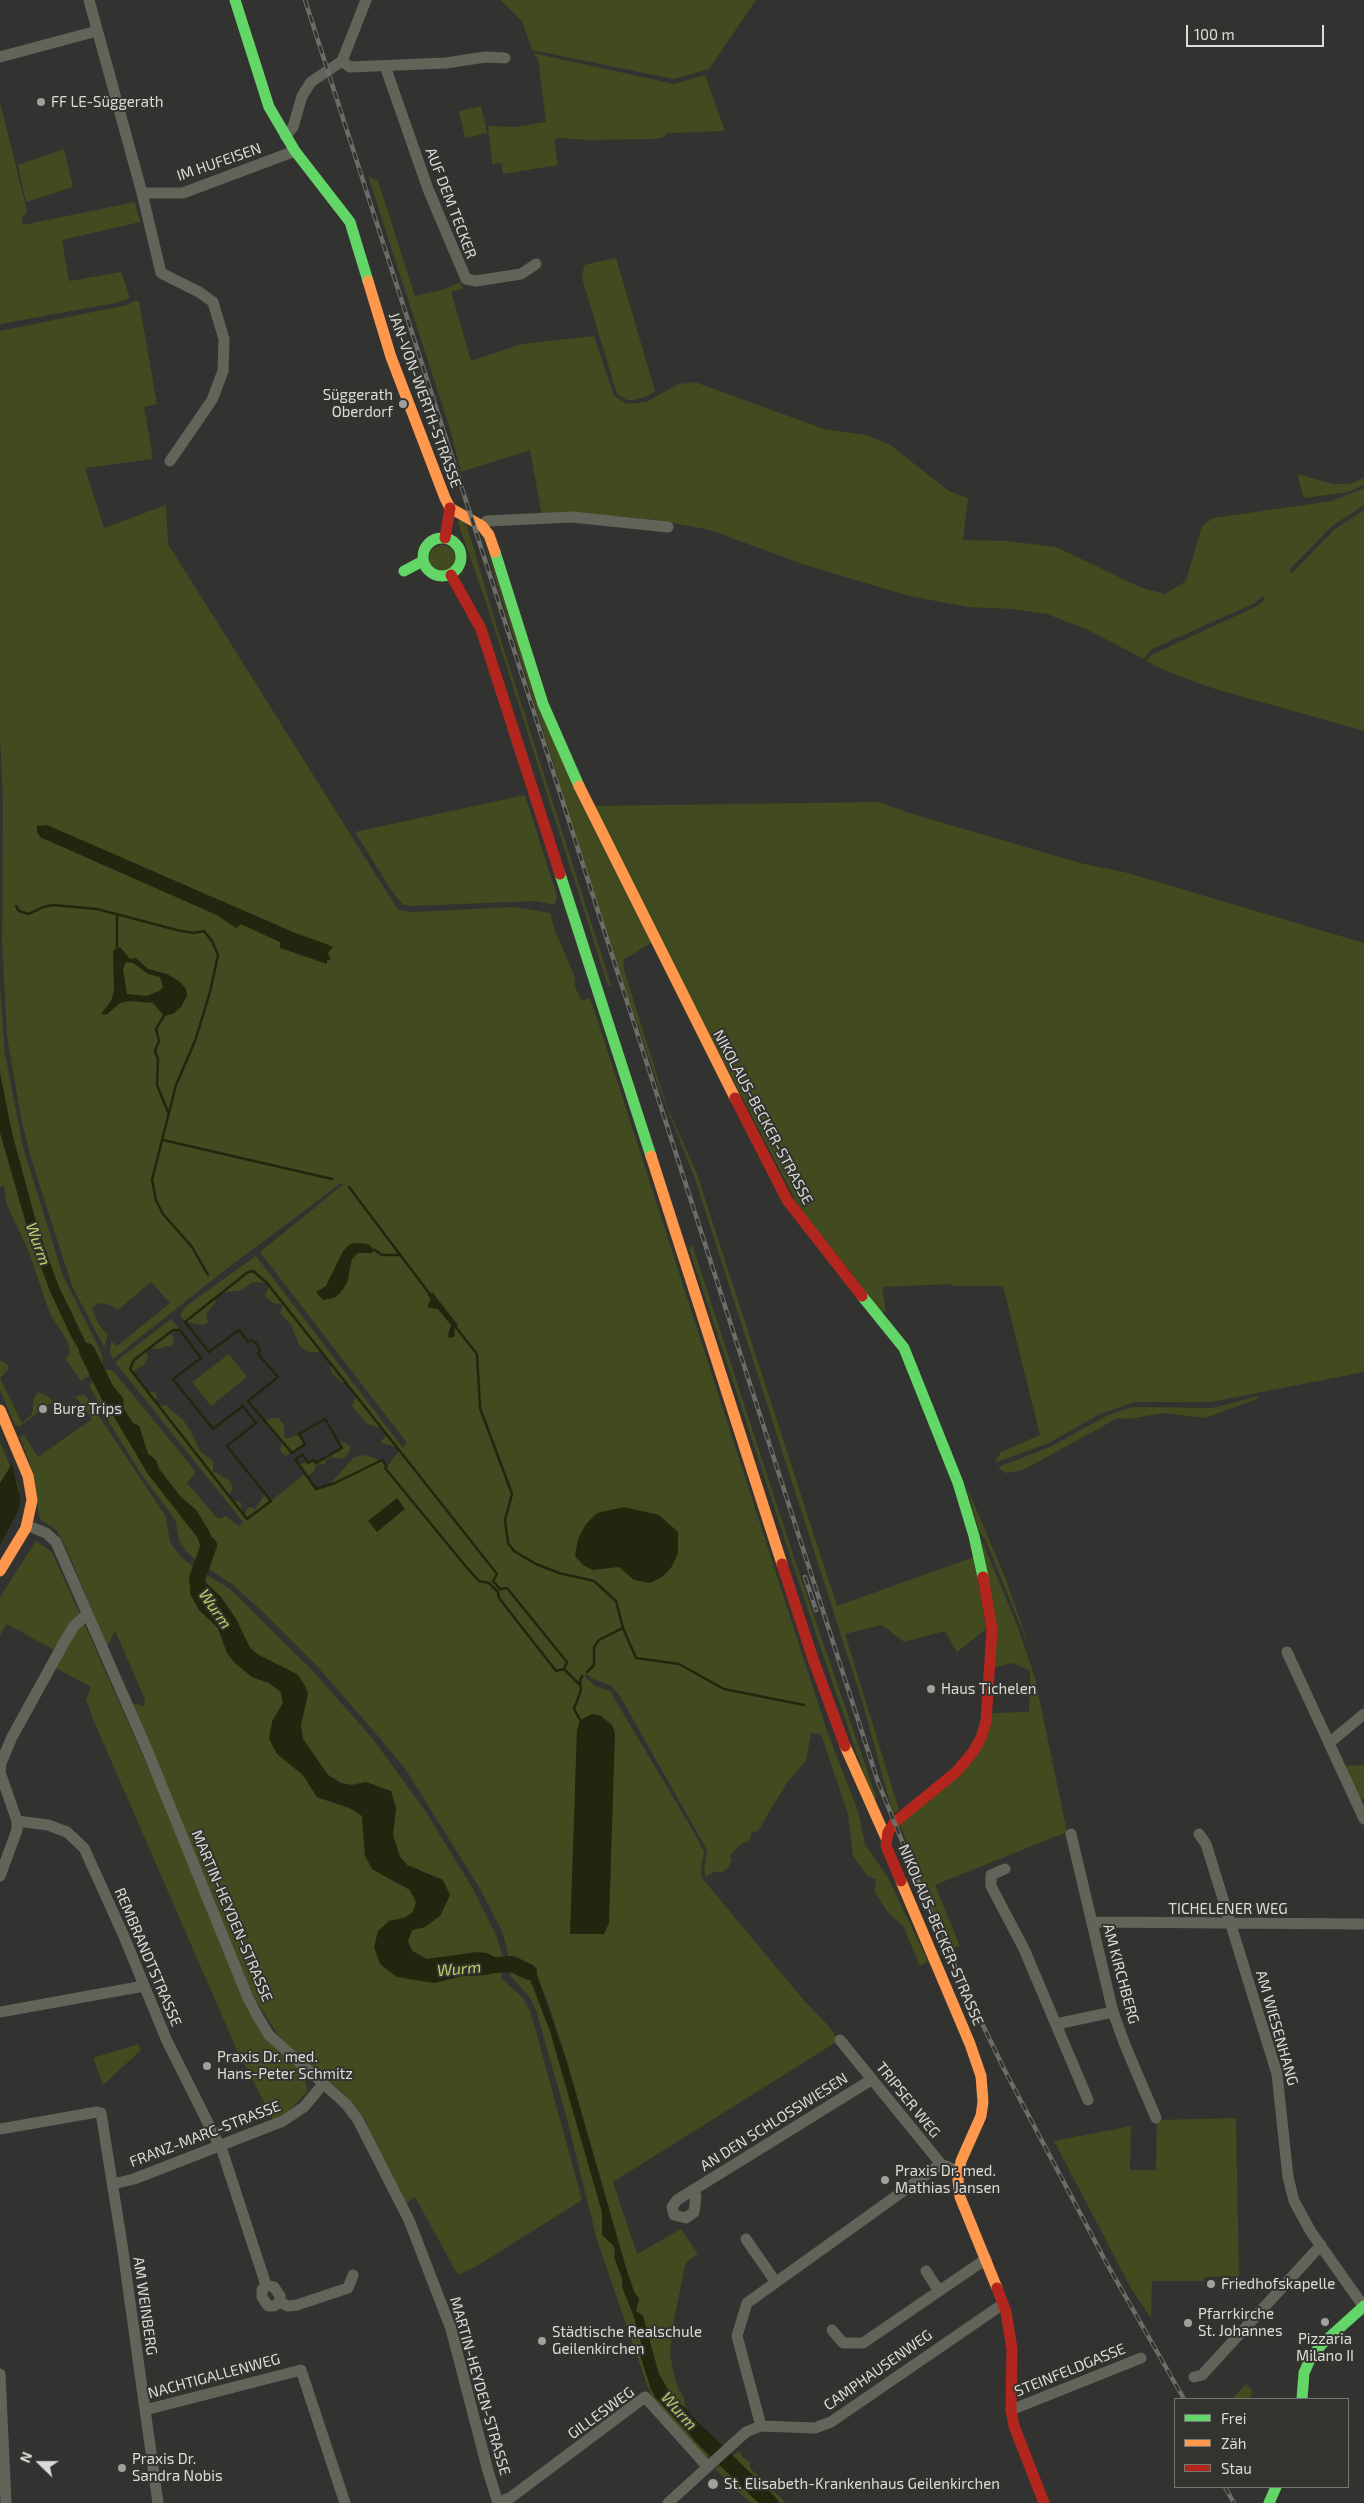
<!DOCTYPE html>
<meta charset="utf-8">
<style>
body{margin:0}
#map{position:relative;width:1364px;height:2503px;overflow:hidden;background:#323330;font-family:"Exo 2",sans-serif}
canvas{display:block}
.legend{position:absolute;left:1174px;top:2398px;width:175px;height:90px;box-sizing:border-box;background:#33342f;border:1px solid #767773;margin:0;padding:6px 9px;list-style:none;font-size:15px;color:#dbdcd9}
.legend li{display:flex;align-items:center;gap:10px;height:25px}
.legend b{width:25px;border:1px solid #767773}
.north{position:absolute;left:15px;top:2438px;width:50px;height:50px;-webkit-text-stroke:4px #33342f;paint-order:stroke;rotate:292deg;font-size:14px;font-weight:700;line-height:20px;text-align:center;color:#dbdcd9}
.north::after{content:'';display:block;margin:auto;width:18px;height:22px;background:#dbdcd9;clip-path:polygon(50% 0,100% 100%,50% 72%,0 100%)}
.scale{position:absolute;left:1186px;top:25px;width:138px;height:22px;box-sizing:border-box;border:2px solid #dbdcd9;border-top:0;padding-left:6px;font-size:15px;line-height:18px;white-space:nowrap;color:#dbdcd9;-webkit-text-stroke:4px #33342f;paint-order:stroke}
</style>
<div id="map">
<canvas width="1364" height="2503"></canvas>
<ul class="legend">
<li><b style="height:6px;background:#63d668"></b>Frei</li>
<li><b style="height:6px;background:#ff974d"></b>Zäh</li>
<li><b style="height:6px;background:#b3261e"></b>Stau</li>
</ul>
<div class="north">N</div>
<div class="scale">100 m</div>
</div>
<script>
const ctx = document.querySelector('canvas').getContext('2d');
ctx.lineJoin = 'round';
function paint(path, color) { ctx.fillStyle = color; ctx.fill(path, 'evenodd'); }
const toPath = rows => new Path2D(rows.map(r => 'M' + r).join(''));
function trace(path, color, width, dash) { ctx.strokeStyle = color; ctx.lineWidth = width; ctx.lineCap = dash ? 'butt' : 'round'; ctx.setLineDash(dash || []); ctx.stroke(path); }
function drawText(font, color, halo, rows, align = 'center') {
  ctx.font = font + ' "Exo 2",sans-serif'; ctx.lineWidth = 4; ctx.setLineDash([]); ctx.textBaseline = 'middle'; ctx.strokeStyle = halo; ctx.fillStyle = color; for (const [text, x, y, turn = 0] of rows) {
    ctx.save(); ctx.translate(x, y); ctx.rotate((+turn || 0) * Math.PI / 180); ctx.textAlign = isNaN(turn) ? turn : align; if (halo) ctx.strokeText(text, 0, 0); ctx.fillText(text, 0, 0); ctx.restore();
  }
}
const green = toPath([
 [500,0,756,0,709,69,674,79,532,50,522,21],
 [533,53,674,84,705,75,725,131,668,133,662,138,652,139,589,140,559,138,554,139,558,165,503,174,501,163,492,164,488,126,515,127,546,122,538,59],
 [0,103,27,211,22,218,23,225,135,202,140,222,62,240,69,281,121,272,130,298,115,303,0,324],
 [481,106,487,133,465,138,459,111],
 [64,149,73,187,26,202,18,165],
 [368,176,378,181,415,296,445,289,461,282,463,289,451,291,471,361,521,344,594,336,614,396,627,404,646,402,679,384,695,382,824,429,866,435,889,444,949,491,968,498,963,540,1007,541,1056,547,1142,588,1165,594,1186,581,1202,526,1213,518,1332,501,1364,488,1364,505,1332,526,1289,570,1292,573,1335,529,1364,510,1364,731,1212,688,1171,673,1146,661,1151,655,1257,606,1264,600,1263,596,1255,603,1150,650,1144,659,1088,630,1047,614,1012,609,968,607,909,596,805,565,710,530,657,520,619,516,542,516,530,450,461,472,450,429],
 [616,258,655,391,648,396,633,400,627,400,617,394,582,278,584,266,587,264],
 [134,301,139,301,157,404,144,407,153,459,85,468,104,528,166,505,168,544,398,910,413,912,514,907,550,913,554,928,575,977,574,985,582,1001,589,998,593,1006,827,1731,858,1811,865,1844,888,1878,928,1961,920,1966,903,1926,889,1914,874,1891,876,1879,868,1877,853,1856,848,1814,821,1734,811,1733,806,1761,786,1784,758,1831,751,1833,750,1840,740,1845,730,1856,732,1860,727,1869,720,1873,716,1871,706,1877,704,1871,707,1850,620,1696,610,1685,591,1678,587,1674,584,1676,595,1686,610,1691,693,1831,704,1852,701,1868,702,1878,802,1998,832,2030,838,2041,613,2182,637,2254,681,2229,698,2254,686,2262,672,2329,670,2354,673,2370,677,2386,684,2398,685,2406,679,2406,675,2401,661,2381,651,2353,643,2316,636,2311,638,2302,626,2268,567,2062,549,2005,534,1969,524,1963,509,1959,503,1933,479,1887,406,1770,378,1736,316,1665,264,1613,232,1584,207,1568,214,1544,209,1531,196,1510,181,1497,159,1469,156,1460,148,1454,139,1426,133,1423,124,1409,123,1398,103,1374,106,1370,111,1370,115,1373,196,1472,187,1483,218,1519,226,1516,239,1526,243,1522,115,1362,171,1319,180,1330,171,1332,174,1341,172,1347,165,1346,158,1349,150,1348,146,1351,148,1358,144,1365,132,1372,147,1391,156,1393,157,1398,154,1400,159,1406,166,1405,183,1420,191,1431,200,1451,213,1461,213,1471,230,1481,233,1488,229,1495,233,1501,241,1502,241,1511,245,1516,247,1508,250,1507,255,1509,265,1494,271,1501,301,1477,305,1473,298,1465,314,1460,316,1462,341,1448,338,1442,341,1441,350,1446,350,1451,345,1457,339,1459,331,1457,326,1460,325,1464,316,1465,313,1473,307,1476,316,1489,330,1484,354,1457,366,1455,389,1464,399,1451,397,1448,380,1442,387,1435,381,1428,367,1424,352,1406,356,1396,347,1384,341,1382,332,1373,330,1364,320,1351,311,1353,300,1347,291,1325,280,1313,283,1304,273,1303,265,1296,269,1286,267,1283,253,1282,241,1290,222,1293,215,1298,216,1302,206,1314,208,1322,204,1325,185,1322,180,1315,186,1306,256,1256,403,1448,407,1443,260,1252,344,1184,340,1184,225,1270,113,1359,110,1353,111,1341,117,1346,170,1303,151,1282,118,1310,110,1305,98,1303,92,1309,99,1325,108,1335,104,1347,72,1286,31,1158,21,1118,7,1036,2,943,3,803,0,738,0,331,127,305],
 [37,826,47,826,295,933,326,944,328,953,327,964,241,924,236,928,217,915,40,837],
 [432,1293,455,1332,448,1334,451,1325,438,1309,427,1307,431,1299,428,1294,431,1295],
 [1297,474,1333,484,1349,484,1364,478,1364,485,1348,492,1304,498],
 [459,519,466,523,499,634,611,985,608,986,489,611,458,523],
 [480,530,513,624,651,943,623,960,624,970,666,1104,697,1174,837,1606,974,1557,986,1629,957,1652,945,1631,904,1642,882,1625,845,1634,899,1810,893,1814,863,1704,695,1179,659,1088,564,807,558,778],
 '429 558a13 13 0 1 1 26 0a13 13 0 1 1-26 0Z',
 [525,795,557,896,555,905,536,901,411,906,403,905,391,890,355,832],
 [880,802,909,813,1084,864,1124,872,1364,943,1364,1372,1211,1402,1135,1402,1100,1414,1049,1443,994,1463,1001,1452,1040,1435,1003,1286,953,1286,951,1284,882,1287,886,1312,881,1311,798,1205,591,806],
 [0,987,5,1054,23,1147,63,1276,102,1354,103,1363,98,1368,58,1285,37,1226,12,1133,0,1073],
 [0,1132,33,1247,50,1291,72,1338,86,1361,90,1375,81,1381,65,1358,70,1353,68,1342,50,1314,29,1252,7,1205,4,1186,0,1187],
 [692,1244,796,1564,877,1799,871,1795,817,1637,689,1248],
 [229,1354,247,1377,211,1406,192,1382],
 [0,1360,8,1365,8,1370,0,1378],
 [0,1378,22,1423,32,1414,34,1398,38,1392,46,1395,53,1401,19,1427,15,1425,0,1390],
 [95,1381,104,1400,148,1474,198,1538,202,1552,198,1562,186,1551,179,1540,176,1522,171,1514,139,1471,108,1420,89,1385],
 [85,1395,166,1517,170,1542,181,1557,194,1567,191,1578,199,1610,218,1628,227,1653,252,1677,269,1683,281,1692,283,1703,272,1721,277,1754,303,1775,317,1797,352,1809,362,1816,364,1832,379,1873,410,1890,416,1902,413,1912,404,1918,389,1921,434,1983,462,1976,486,1975,503,1970,501,1978,523,1998,531,2013,582,2200,477,2266,458,2275,415,2197,404,2204,374,2143,366,2121,342,2092,282,2041,253,1996,131,1705,139,1704,144,1707,145,1700,115,1630,107,1647,65,1545,56,1530,40,1519,30,1464,20,1437,24,1435,38,1457,92,1419,75,1396],
 [1258,1396,1257,1399,1205,1418,1164,1413,1128,1419,1118,1418,1023,1470,1005,1473,998,1467,1050,1447,1106,1416,1132,1407,1214,1408],
 [272,1418,278,1418,284,1424,284,1436,286,1439,299,1434,305,1444,285,1456,280,1450,282,1442,264,1421],
 [0,1442,19,1488,18,1504,0,1545],
 [966,1485,1006,1580,1030,1649,986,1541,979,1531],
 [36,1541,52,1552,191,1863,242,1996,301,2071,305,2079,307,2092,288,2112,273,2120,236,2048,93,1719,86,1699,91,1687,56,1668,63,1655,7,1624,0,1635,0,1597],
 [982,1541,1017,1625,1035,1678,1067,1832,935,1885,960,1946,949,1951,900,1825,946,1786,991,1713,1029,1712,1030,1671,1013,1663,992,1668],
 [204,1573,230,1589,312,1670,373,1739,426,1812,473,1889,496,1935,503,1957,496,1958,487,1953,427,1959,412,1951,408,1941,412,1930,425,1927,420,1870,407,1865,400,1857,393,1835,396,1808,366,1782,352,1785,341,1783,328,1775,303,1739,301,1725,308,1693,250,1648,236,1619,221,1597,203,1580],
 [1364,1765,1364,1799,1360,1799,1344,1766],
 [509,1970,518,1970,530,1979,550,2031,602,2212,602,2235,613,2245,615,2250,614,2257,622,2278,624,2292,633,2314,643,2349,641,2355,651,2389,655,2397,709,2455,706,2458,652,2398,646,2382,597,2240,566,2115,536,2010,529,1996,511,1977],
 [138,2044,141,2050,103,2085,93,2058],
 [1236,2118,1239,2276,1204,2277,1204,2281,1152,2281,1151,2318,1132,2290,1054,2141,1131,2126,1130,2170,1156,2170,1157,2120],
 [1246,2384,1252,2390,1250,2399,1232,2399],
 [739,2451,743,2458,750,2462,750,2468,786,2503,780,2503,730,2457],
 [721,2465,740,2484,761,2503,751,2503,736,2490,715,2469]
]);
const water = toPath([
 [47,825,295,933,326,944,333,947,328,953,331,960,327,960,327,964,280,948,280,942,241,924,236,928,217,915,40,837,37,832,37,826],
 [118,947,121,948,130,959,136,958,148,969,167,974,179,981,186,989,187,996,181,1007,173,1014,164,1016,153,1003,130,1001,120,1003,106,1015,101,1014,111,1001,114,991,113,951],
 [126,962,133,963,148,974,160,977,163,987,159,991,147,996,127,994,123,969],
 [0,1073,12,1133,37,1226,58,1285,98,1368,90,1375,86,1361,72,1338,50,1291,27,1227,0,1132],
 [357,1243,368,1244,375,1250,371,1253,358,1253,352,1259,347,1283,340,1293,334,1298,323,1300,316,1292,326,1286,343,1251,350,1244],
 [432,1292,458,1325,454,1330,455,1336,451,1338,448,1337,451,1325,438,1309,427,1307,431,1299,427,1294,431,1295],
 [103,1374,123,1398,124,1409,133,1423,139,1426,148,1454,156,1460,159,1469,181,1497,196,1510,209,1531,214,1544,207,1568,198,1562,202,1552,198,1538,148,1474,104,1400,95,1381],
 [12,1464,20,1498,19,1509,0,1545,0,1483],
 [397,1498,405,1509,377,1532,368,1521],
 [624,1507,659,1515,678,1532,678,1553,671,1568,662,1577,650,1583,634,1580,619,1567,593,1570,583,1565,575,1556,578,1539,586,1524,597,1513],
 [194,1567,204,1573,203,1580,221,1597,236,1619,250,1648,257,1654,297,1674,304,1684,308,1693,301,1725,303,1739,328,1775,341,1783,352,1785,366,1782,391,1791,396,1808,393,1835,400,1857,407,1865,443,1880,450,1895,440,1916,425,1927,412,1930,408,1941,412,1951,427,1959,477,1952,487,1953,496,1958,503,1957,503,1970,486,1975,462,1976,434,1983,397,1977,380,1964,374,1947,378,1931,389,1921,404,1918,413,1912,416,1902,410,1890,372,1869,365,1856,362,1816,352,1809,317,1797,303,1775,277,1754,269,1739,272,1722,283,1703,281,1692,269,1683,252,1677,235,1663,227,1653,218,1628,199,1610,190,1594],
 [592,1714,601,1716,612,1725,615,1733,609,1923,604,1934,570,1934,577,1730,580,1720],
 [509,1959,524,1963,534,1969,538,1978,567,2062,626,2268,634,2292,639,2298,636,2311,643,2316,659,2374,675,2401,683,2406,720,2446,709,2455,655,2397,651,2389,640,2355,643,2349,633,2314,622,2287,622,2278,614,2257,615,2250,613,2245,602,2235,602,2212,550,2031,530,1979,518,1970,509,1970],
 [730,2457,744,2470,780,2503,761,2503,740,2484,721,2465]
]);
const stream = toPath([
 [16,906,19,911,29,914,43,907,53,905,97,909,177,930,193,933,204,931,212,941,218,955,210,992,195,1041,176,1085,152,1180,156,1200,163,1214,192,1247,208,1275],
 [117,914,117,951],
 [165,1014,156,1029,159,1041,155,1051,158,1059,157,1085,168,1112],
 [163,1140,332,1179],
 [349,1187,432,1297],
 [375,1250,382,1255,399,1255],
 [253,1271,267,1283,497,1574,493,1581,500,1589,507,1588,567,1662,564,1669,556,1671,499,1598,498,1592,489,1583,479,1581,468,1569,385,1468,387,1466,382,1460,335,1483,316,1489,295,1459,303,1455,308,1463,314,1460,316,1463,342,1448,325,1419,299,1434,305,1444,292,1453,248,1401,278,1377,258,1354,260,1350,256,1343,250,1340,248,1342,239,1330,209,1352,185,1322,248,1272,253,1271],
 [454,1325,477,1354,480,1408,512,1494,505,1520,508,1543,514,1551,536,1564,559,1573,594,1581,616,1601,623,1628,636,1658,679,1664,724,1689,804,1705],
 [173,1330,180,1330,201,1358,173,1379,213,1429,243,1406,256,1423,227,1446,271,1501,247,1519,130,1369,134,1360,173,1330],
 [565,1670,580,1685],
 [587,1672,594,1665,594,1647,599,1640,623,1628],
 [580,1720,574,1709,581,1690,580,1681,582,1676]
]);
const river = toPath([
 [87,1351,109,1396],
 [199,1593,197,1579,209,1545],
 [481,1966,512,1964,529,1972],
 [700,2435,770,2503]
]);
const street = toPath([
 [89,0,142,193,161,273,199,292,213,302,224,339,223,371,212,400,170,461],
 [0,57,97,31],
 [342,61,350,67,446,63,485,57,505,58],
 [342,61,366,0],
 [385,66,428,189,466,279,476,281,521,274,536,264],
 [285,136,293,127,302,96,311,82,342,61],
 [142,193,183,193,295,151],
 [482,526,487,521,572,517,668,527],
 [26,1525,46,1533,56,1542,148,1752,248,1998,258,2017,269,2035,346,2104,358,2120,409,2220,451,2329,488,2471,498,2503],
 [1287,1652,1364,1819],
 [1329,1743,1364,1714],
 [17,1821,48,1825,67,1832,84,1848,123,1934,167,2041,219,2145],
 [1071,1834,1113,2012,1125,2045,1156,2118],
 [1199,1834,1206,1844,1277,2074,1288,2177,1294,2201,1311,2232,1364,2307],
 [1005,1869,991,1875,991,1886,1024,1949,1088,2100],
 [0,1876,17,1830,17,1821,0,1772,1,1763,12,1737,66,1639,74,1626,87,1614],
 [1092,1922,1364,1924],
 [0,2012,144,1986],
 [1056,2024,1113,2012],
 [840,2040,941,2164,958,2171],
 [0,2129,97,2112,101,2113,122,2244,158,2503],
 [220,2144,266,2285,262,2290,262,2297,268,2306,274,2306,280,2302,280,2296,274,2287,266,2285],
 [113,2184,134,2179,283,2121,304,2107,324,2083],
 [694,2190,696,2196,694,2212,686,2218,674,2215,672,2207,677,2200,871,2080],
 [746,2239,775,2281],
 [926,2271,939,2291],
 [280,2302,288,2306,297,2305,348,2288,353,2275],
 [832,2330,843,2343,863,2343,986,2259],
 [0,2374,6,2503],
 [1194,2377,1202,2375,1321,2245],
 [145,2410,301,2370,345,2503],
 [1011,2410,1141,2358],
 [761,2426,737,2336,747,2303,941,2164],
 [498,2502,510,2498,645,2397,707,2466],
 [668,2503,746,2432,761,2426,815,2428,831,2422,1003,2304]
]);
const fast = toPath([
 [235,0,269,107,295,151,350,222,368,281],
 '423 557a19 19 0 1 1 38 0a19 19 0 1 1-38 0Z',
 [495,552,543,704,579,786],
 [404,571,423,561],
 [560,874,651,1156],
 [862,1296,904,1348,958,1483,974,1536,983,1577],
 [1302,2399,1304,2373,1311,2357,1323,2343,1364,2306],
 [1269,2503,1276,2487]
]);
const slow = toPath([
 [368,281,391,357,445,498,450,508,482,526,489,535,495,552],
 [579,786,735,1098],
 [651,1156,782,1564],
 [0,1410,28,1476,32,1500,26,1528,0,1571],
 [845,1746,886,1838],
 [901,1881,970,2044,981,2076,983,2102,981,2116,961,2161,958,2180,960,2197,997,2288]
]);
const jam = toPath([
 [445,538,450,508],
 [451,575,481,629,560,874],
 [735,1098,787,1200,862,1296],
 [782,1564,813,1659,845,1746],
 [901,1881,886,1846,888,1832,895,1822,956,1772,973,1752,981,1738,986,1721,992,1629,983,1577],
 [997,2288,1006,2312,1012,2349,1011,2410,1014,2426,1044,2503]
]);
const rail = toPath([
 [305,0,878,1782,944,1944,1004,2069,1107,2264,1184,2399],
 [805,1577,816,1610],
 [1225,2487,1234,2503]
]);
const markers = [
 [41,102,5,"#a0a19e"],
 [403,404,5,"#a0a19e"],
 [43,1409,5,"#a0a19e"],
 [931,1689,5,"#a0a19e"],
 [207,2066,5,"#a0a19e"],
 [885,2180,5,"#a0a19e"],
 [1211,2284,5,"#a0a19e"],
 [1325,2322,5,"#a0a19e"],
 [1188,2323,5,"#a0a19e"],
 [542,2341,5,"#a0a19e"],
 [122,2468,5,"#a0a19e"],
 [713,2484,6,"#a0a19e"]
];
const poiNames = [
 ["FF LE-Süggerath",51,102],
 ["Süggerath",393,395,"right"],
 ["Oberdorf",393,412,"right"],
 ["Burg Trips",53,1409],
 ["Haus Tichelen",941,1689],
 ["Praxis Dr. med.",217,2057],
 ["Hans-Peter Schmitz",217,2074],
 ["Praxis Dr. med.",895,2171],
 ["Mathias Jansen",895,2188],
 ["Friedhofskapelle",1221,2284],
 ["Pfarrkirche",1198,2314],
 ["St. Johannes",1198,2331],
 ["Städtische Realschule",552,2332],
 ["Geilenkirchen",552,2349],
 ["Pizzaria",1325,2339,"center"],
 ["Milano II",1325,2356,"center"],
 ["Praxis Dr.",132,2459],
 ["Sandra Nobis",132,2476],
 ["St. Elisabeth-Krankenhaus Geilenkirchen",724,2484]
];
const streetNames = [
 ["IM HUFEISEN",219,162,-19],
 ["AUF DEM TECKER",451,203,69],
 ["JAN-VON-WERTH-STRASSE",425,400,70],
 ["NIKOLAUS-BECKER-STRASSE",763,1117,62],
 ["TICHELENER WEG",1228,1909],
 ["MARTIN-HEYDEN-STRASSE",232,1916,67],
 ["NIKOLAUS-BECKER-STRASSE",941,1935,67],
 ["REMBRANDTSTRASSE",148,1957,67],
 ["AM KIRCHBERG",1121,1974,75],
 ["AM WIESENHANG",1277,2028,74],
 ["TRIPSER WEG",908,2100,51],
 ["AN DEN SCHLOSSWIESEN",774,2122,-32],
 ["FRANZ-MARC-STRASSE",205,2134,-21],
 ["AM WEINBERG",145,2306,82],
 ["CAMPHAUSENWEG",878,2370,-35],
 ["STEINFELDGASSE",1070,2370,-22],
 ["NACHTIGALLENWEG",214,2376,-15],
 ["MARTIN-HEYDEN-STRASSE",480,2386,74],
 ["GILLESWEG",601,2413,-36]
];
const waterNames = [
 ["Wurm",38,1244,70],
 ["Wurm",215,1609,55],
 ["Wurm",459,1969,-5],
 ["Wurm",679,2411,48]
];
paint(green, '#424a1f');
paint(water, '#22260e');
trace(stream, '#22260e', 2.5);
trace(river, '#22260e', 16);
trace(street, '#62645a', 11);
trace(fast, '#63d668', 11);
trace(slow, '#ff974d', 11);
trace(jam, '#b3261e', 11);
trace(rail, '#6b6d67', 4.5);
trace(rail, '#33342f', 2.5, [8]);
for (const [x, y, r, color] of markers) { const dot = new Path2D(); dot.arc(x, y, r, 0, 2 * Math.PI); ctx.fillStyle = color; ctx.fill(dot); trace(dot, '#33342f', 2); }
drawText('15px', '#dbdcd9', '#33342f', poiNames, 'left');
drawText('15px', '#dbdcd9', '#33342f', streetNames);
drawText('italic 16px', '#bed366', '#33342f', waterNames);
</script>
